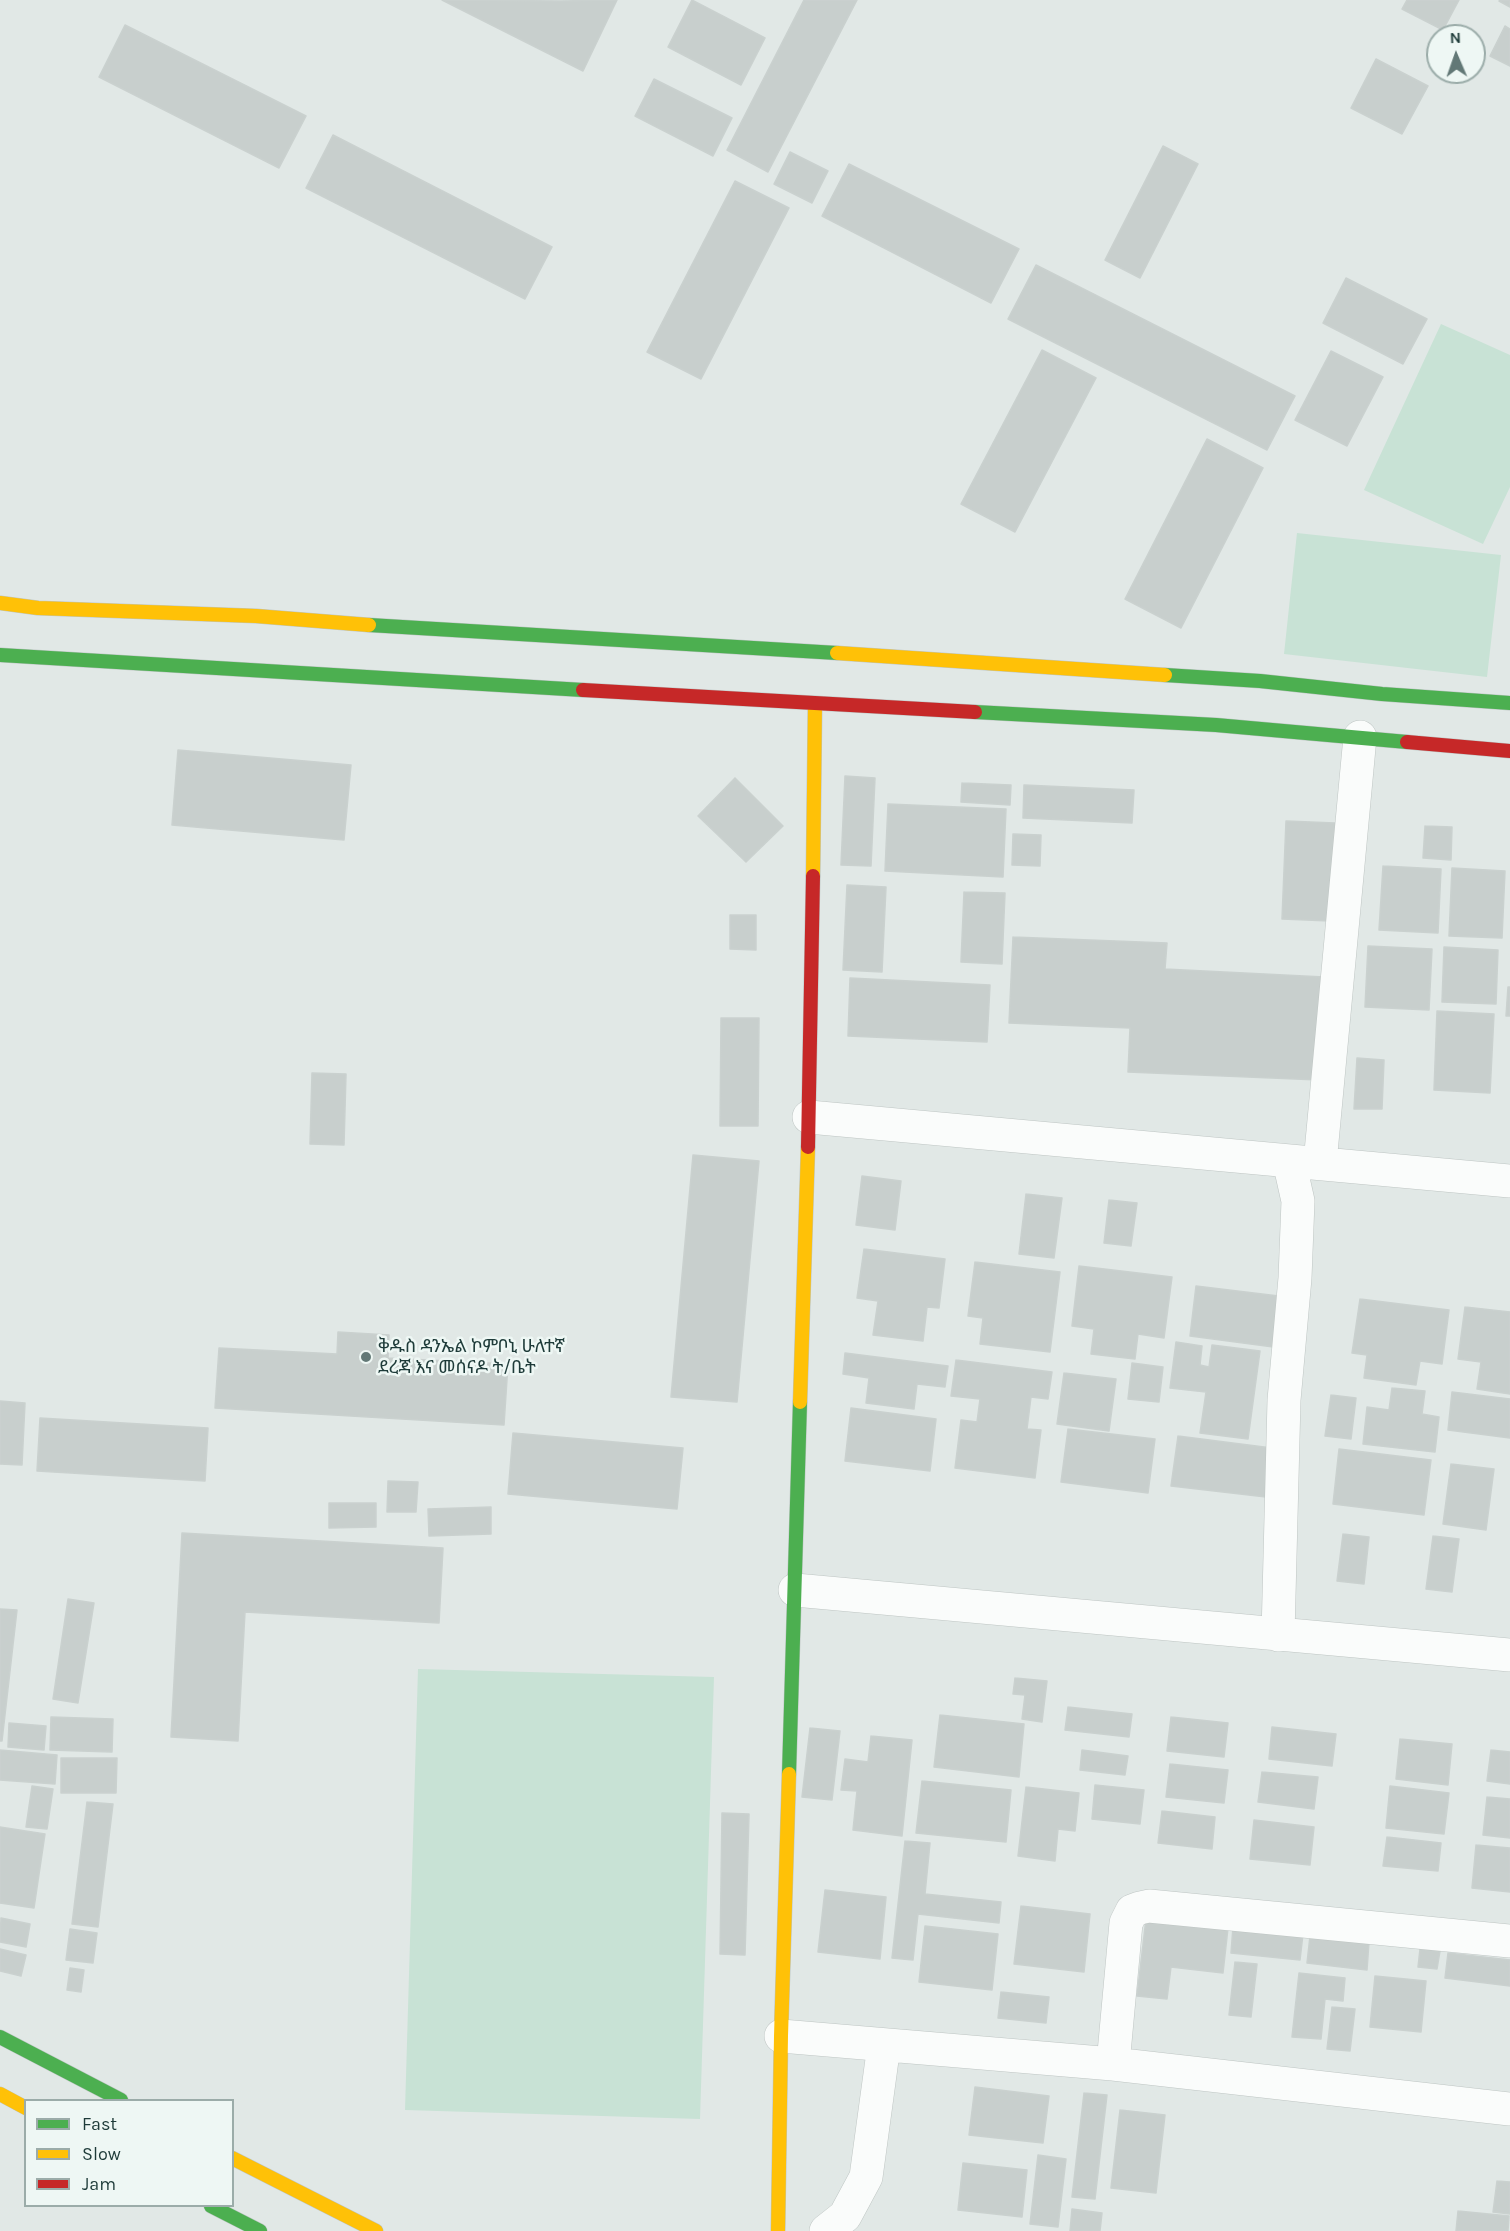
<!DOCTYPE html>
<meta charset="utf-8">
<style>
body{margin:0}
#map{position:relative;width:1510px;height:2231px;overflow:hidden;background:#e1e8e6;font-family:Karla,sans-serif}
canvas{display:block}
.legend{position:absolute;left:24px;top:2099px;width:210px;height:108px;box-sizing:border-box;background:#eef7f4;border:2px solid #9baca9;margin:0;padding:8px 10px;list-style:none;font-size:18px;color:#1e3b39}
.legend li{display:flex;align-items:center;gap:12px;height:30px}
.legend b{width:30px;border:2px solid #9baca9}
.north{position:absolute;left:1426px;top:24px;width:60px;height:60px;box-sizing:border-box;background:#eef7f4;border:2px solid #9baca9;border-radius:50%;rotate:358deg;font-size:16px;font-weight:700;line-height:24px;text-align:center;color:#1e3b39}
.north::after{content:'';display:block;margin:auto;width:21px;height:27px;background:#627876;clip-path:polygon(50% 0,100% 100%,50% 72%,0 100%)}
</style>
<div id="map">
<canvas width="1510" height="2231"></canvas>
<ul class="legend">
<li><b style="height:8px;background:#4caf50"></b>Fast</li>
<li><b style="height:8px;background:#ffc107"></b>Slow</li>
<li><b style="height:8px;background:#c62828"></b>Jam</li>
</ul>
<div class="north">N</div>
</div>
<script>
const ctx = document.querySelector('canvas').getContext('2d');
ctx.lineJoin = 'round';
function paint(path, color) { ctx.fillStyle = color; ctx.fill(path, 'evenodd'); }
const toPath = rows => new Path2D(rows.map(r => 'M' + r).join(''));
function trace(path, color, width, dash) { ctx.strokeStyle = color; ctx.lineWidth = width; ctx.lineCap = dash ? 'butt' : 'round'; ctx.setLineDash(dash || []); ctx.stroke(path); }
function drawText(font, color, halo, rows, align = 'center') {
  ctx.font = font + ' Karla,"Noto Sans Ethiopic",sans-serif'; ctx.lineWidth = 5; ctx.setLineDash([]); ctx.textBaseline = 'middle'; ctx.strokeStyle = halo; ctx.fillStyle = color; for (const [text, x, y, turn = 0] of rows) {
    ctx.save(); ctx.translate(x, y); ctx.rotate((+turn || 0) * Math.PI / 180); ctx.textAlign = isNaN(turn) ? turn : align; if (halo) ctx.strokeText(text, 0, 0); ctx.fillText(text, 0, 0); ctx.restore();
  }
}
const green = toPath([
 [1441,324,1510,355,1510,487,1483,544,1364,490],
 [1297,533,1501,555,1487,677,1284,654],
 [418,1669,714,1677,700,2119,405,2110]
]);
const building = toPath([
 [442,0,561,1,617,0,583,71,442,0],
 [692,0,765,38,741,85,668,47,692,0],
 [804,0,857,0,768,172,727,150,804,0],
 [1407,0,1459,0,1443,30,1402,9,1407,0],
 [1500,0,1510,0,1510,7,1499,1,1500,0],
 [125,25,306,116,279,168,99,77,125,25],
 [1505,26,1510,29,1510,66,1490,56,1505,26],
 [1376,59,1428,86,1402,134,1351,108,1376,59],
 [654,79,732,118,713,156,635,116,654,79],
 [333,135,552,247,525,299,306,188,333,135],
 [1163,146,1198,164,1140,278,1105,260,1163,146],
 [790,152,828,171,812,203,774,184,790,152],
 [849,164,1019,249,991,303,822,216,849,164],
 [735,181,789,208,701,379,647,352,735,181],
 [1036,265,1295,396,1267,450,1008,319,1036,265],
 [1346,278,1427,319,1403,364,1323,323,1346,278],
 [1042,350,1096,378,1015,532,961,504,1042,350],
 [1331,351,1383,377,1347,446,1295,420,1331,351],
 [1207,439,1263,468,1181,628,1125,599,1207,439],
 [178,750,351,765,344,840,172,825,178,750],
 [845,776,875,778,871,866,841,865,845,776],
 [735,778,783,826,746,862,698,816,735,778],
 [962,783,1011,785,1010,805,961,802,962,783],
 [1024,785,1134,790,1132,823,1023,818,1024,785],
 [888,804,1006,809,1003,877,885,871,888,804],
 [1286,821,1335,823,1330,921,1282,919,1286,821],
 [1425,826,1452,827,1451,860,1423,858,1425,826],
 [1013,834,1041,835,1040,866,1012,865,1013,834],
 [1383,866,1441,869,1438,933,1379,930,1383,866],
 [1452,868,1505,871,1502,938,1449,936,1452,868],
 [847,885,886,887,882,972,843,970,847,885],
 [964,892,1005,893,1002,964,961,962,964,892],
 [730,915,756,915,756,950,730,949,730,915],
 [1013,937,1167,943,1165,969,1324,977,1319,1080,1128,1072,1130,1028,1009,1023,1013,937],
 [1368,946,1432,949,1429,1010,1365,1007,1368,946],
 [1444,947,1498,950,1496,1004,1442,1002,1444,947],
 [850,978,990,985,987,1042,848,1036,850,978],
 [1508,987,1510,987,1510,1016,1506,1016,1508,987],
 [1437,1011,1494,1014,1490,1093,1434,1090,1437,1011],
 [721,1018,759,1018,758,1126,720,1126,721,1018],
 [1357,1058,1384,1060,1382,1109,1354,1109,1357,1058],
 [312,1073,346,1074,344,1145,310,1144,312,1073],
 [693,1155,759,1161,737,1402,671,1397,693,1155],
 [862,1176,901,1181,895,1230,856,1225,862,1176],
 [1026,1194,1062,1198,1054,1258,1019,1254,1026,1194],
 [1109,1200,1137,1203,1131,1246,1104,1243,1109,1200],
 [864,1249,945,1259,939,1308,927,1307,923,1341,873,1335,878,1301,857,1298,864,1249],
 [975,1262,1060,1272,1050,1352,980,1344,983,1318,968,1316,975,1262],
 [1079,1266,1172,1277,1164,1338,1138,1334,1135,1359,1091,1354,1094,1329,1072,1326,1079,1266],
 [1196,1286,1287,1297,1281,1348,1190,1336,1196,1286],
 [1360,1299,1449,1310,1442,1364,1420,1361,1416,1385,1364,1378,1367,1355,1352,1353,1360,1299],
 [1465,1307,1510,1312,1510,1394,1477,1389,1481,1362,1458,1359,1465,1307],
 [338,1332,389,1335,388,1358,508,1364,504,1425,215,1408,219,1348,337,1354,338,1332],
 [1176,1342,1202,1346,1200,1365,1209,1367,1212,1345,1260,1351,1248,1439,1200,1433,1206,1392,1170,1388,1176,1342],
 [845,1353,948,1366,945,1387,917,1384,914,1409,866,1403,869,1378,843,1374,845,1353],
 [956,1360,1052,1372,1048,1399,1031,1397,1027,1429,1041,1430,1035,1478,955,1468,961,1420,977,1422,980,1399,951,1396,956,1360],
 [1132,1363,1163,1367,1159,1402,1128,1399,1132,1363],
 [1064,1373,1116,1379,1109,1431,1057,1424,1064,1373],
 [1392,1388,1425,1391,1422,1414,1439,1417,1435,1452,1363,1444,1367,1407,1389,1410,1392,1388],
 [1452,1392,1510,1399,1510,1438,1448,1430,1452,1392],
 [1331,1395,1356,1398,1351,1439,1325,1436,1331,1395],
 [0,1401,25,1403,22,1465,0,1464,0,1401],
 [851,1408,936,1419,930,1471,845,1461,851,1408],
 [40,1418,208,1428,205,1481,37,1471,40,1418],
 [1068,1429,1155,1439,1148,1493,1061,1482,1068,1429],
 [513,1433,683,1448,677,1509,508,1494,513,1433],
 [1178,1436,1272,1448,1266,1497,1171,1486,1178,1436],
 [1339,1449,1431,1460,1424,1515,1333,1504,1339,1449],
 [1451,1464,1494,1469,1486,1530,1443,1524,1451,1464],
 [388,1481,418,1482,416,1512,387,1512,388,1481],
 [329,1503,376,1503,376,1527,329,1528,329,1503],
 [491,1507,491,1534,429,1536,428,1509,491,1507],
 [182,1533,443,1548,439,1623,245,1612,238,1741,171,1737,182,1533],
 [1343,1534,1369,1537,1364,1584,1337,1581,1343,1534],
 [1433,1536,1459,1539,1452,1592,1426,1589,1433,1536],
 [68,1599,94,1603,78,1703,53,1699,68,1599],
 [0,1609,17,1610,2,1741,0,1741,0,1609],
 [1015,1678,1047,1681,1042,1722,1022,1719,1025,1695,1013,1694,1015,1678],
 [1068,1707,1132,1714,1129,1737,1065,1730,1068,1707],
 [940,1715,1024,1724,1019,1777,934,1767,940,1715],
 [51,1717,113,1719,112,1752,50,1750,51,1717],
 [1171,1717,1228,1723,1224,1757,1167,1751,1171,1717],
 [9,1723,46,1726,44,1750,8,1747,9,1723],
 [1272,1727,1336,1734,1332,1766,1269,1759,1272,1727],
 [810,1728,840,1731,832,1800,802,1797,810,1728],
 [871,1736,912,1740,902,1836,853,1830,857,1791,841,1790,845,1759,868,1762,871,1736],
 [1400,1739,1452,1744,1448,1785,1396,1779,1400,1739],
 [0,1750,57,1755,55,1784,0,1780,0,1750],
 [1082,1750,1128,1756,1125,1775,1080,1770,1082,1750],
 [1491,1750,1510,1752,1510,1784,1487,1781,1491,1750],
 [61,1758,117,1758,116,1793,61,1793,61,1758],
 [1170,1764,1228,1770,1224,1803,1166,1797,1170,1764],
 [1262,1772,1318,1777,1314,1809,1258,1802,1262,1772],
 [922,1781,1011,1790,1006,1842,916,1833,922,1781],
 [1095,1785,1144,1790,1140,1824,1092,1819,1095,1785],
 [32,1786,53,1789,47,1829,26,1827,32,1786],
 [1390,1786,1449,1793,1444,1834,1386,1828,1390,1786],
 [1026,1787,1079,1793,1075,1831,1058,1829,1055,1861,1018,1856,1026,1787],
 [1487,1797,1510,1799,1510,1838,1483,1835,1487,1797],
 [87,1802,113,1804,98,1927,72,1924,87,1802],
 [1162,1811,1215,1817,1212,1849,1158,1843,1162,1811],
 [722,1813,749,1814,745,1955,720,1954,722,1813],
 [1254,1820,1314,1827,1310,1865,1250,1859,1254,1820],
 [0,1827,45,1834,34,1908,0,1903,0,1827],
 [1387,1837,1441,1843,1438,1871,1383,1866,1387,1837],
 [905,1841,930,1843,925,1894,1001,1902,999,1923,918,1914,913,1960,892,1958,905,1841],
 [1476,1845,1510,1848,1510,1892,1472,1888,1476,1845],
 [825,1890,886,1897,880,1959,818,1952,825,1890],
 [1021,1906,1090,1914,1084,1972,1014,1964,1021,1906],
 [1,1918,30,1924,26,1947,0,1942,1,1918],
 [1146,1919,1228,1928,1223,1973,1171,1967,1167,1999,1137,1996,1146,1919],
 [925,1926,998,1934,992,1990,919,1982,925,1926],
 [1233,1927,1303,1934,1300,1960,1231,1953,1233,1927],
 [70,1929,97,1933,93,1963,66,1960,70,1929],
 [1310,1936,1369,1942,1367,1970,1307,1963,1310,1936],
 [0,1949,26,1955,21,1976,0,1971,0,1949],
 [1420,1949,1440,1951,1437,1969,1418,1967,1420,1949],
 [1448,1953,1510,1960,1510,1986,1445,1978,1448,1953],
 [1235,1962,1257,1964,1251,2017,1229,2015,1235,1962],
 [70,1968,84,1970,81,1992,67,1990,70,1968],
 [1299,1973,1345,1978,1343,2001,1325,1999,1321,2039,1292,2037,1299,1973],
 [1375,1976,1426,1981,1421,2032,1370,2027,1375,1976],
 [1001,1992,1049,1997,1046,2023,998,2018,1001,1992],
 [1332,2007,1355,2009,1350,2051,1327,2049,1332,2007],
 [975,2087,1049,2096,1043,2143,969,2135,975,2087],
 [1084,2093,1107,2095,1095,2199,1072,2197,1084,2093],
 [1120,2110,1165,2115,1156,2193,1111,2188,1120,2110],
 [1038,2155,1066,2159,1058,2227,1030,2224,1038,2155],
 [963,2163,1027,2170,1022,2217,958,2210,963,2163],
 [1497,2181,1510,2182,1510,2214,1493,2212,1497,2181],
 [1072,2209,1102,2213,1100,2231,1070,2231,1072,2209],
 [1458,2211,1509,2216,1508,2231,1456,2231,1458,2211]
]);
const street = toPath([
 [809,1117,1510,1181],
 [1320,1163,1360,737],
 [795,1590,1510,1655],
 [1278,1635,1284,1400,1295,1278,1298,1201,1289,1161],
 [781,2036,1113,2064,1510,2109],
 [1113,2064,1126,1923,1132,1911,1140,1908,1149,1906,1510,1941],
 [826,2231,845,2216,866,2177,884,2045]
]);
const fast = toPath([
 [369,625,837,653],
 [0,655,583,690],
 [1165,675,1260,681,1382,694,1510,703],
 [975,712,1216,725,1407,742],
 [789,1774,800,1402],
 [0,2037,121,2100],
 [211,2206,260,2231]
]);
const slow = toPath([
 [0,603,38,608,256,616,369,625],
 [837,653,1165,675],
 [813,876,815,704],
 [800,1402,808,1147],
 [0,2094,26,2108],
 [232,2158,376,2231],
 [778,2231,781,2036,789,1774]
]);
const jam = toPath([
 [583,690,975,712],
 [1407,742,1510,751],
 [808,1147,813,876]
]);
const markers = [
 [366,1357,6,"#627876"]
];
const poiNames = [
 ["ቅዱስ ዳንኤል ኮምቦኒ ሁለተኛ",378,1347],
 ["ደረጃ እና መሰናዶ ት/ቤት",378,1368]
];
paint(green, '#c8e2d5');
paint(building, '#c8cfcd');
trace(building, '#cad1cf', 1.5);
trace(street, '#bec5c3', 34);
trace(fast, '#bdc5c3', 15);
trace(slow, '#bdc5c3', 15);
trace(jam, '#bdc5c3', 15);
trace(street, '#fafcfb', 33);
trace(fast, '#4caf50', 14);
trace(slow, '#ffc107', 14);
trace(jam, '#c62828', 14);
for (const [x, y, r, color] of markers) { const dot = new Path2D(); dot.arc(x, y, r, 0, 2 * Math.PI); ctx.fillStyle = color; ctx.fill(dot); trace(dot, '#eef7f4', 2); }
drawText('18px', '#1e3b39', '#eef7f4', poiNames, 'left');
</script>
